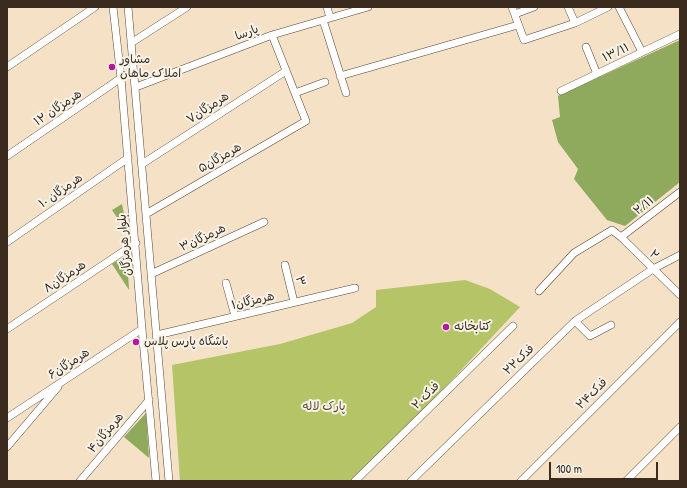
<!DOCTYPE html>
<meta charset="utf-8">
<style>
body{margin:0}
#map{position:relative;width:687px;height:488px;overflow:hidden;background:#f4e1c6;font-family:"Patrick Hand",sans-serif}
canvas{display:block}
.frame{position:absolute;inset:0;border:8px solid #3b2a1e;pointer-events:none}
.scale{position:absolute;left:549px;top:462px;width:109px;height:18px;box-sizing:border-box;border:2px solid #3b2a1e;border-top:0;padding-left:5px;font-size:12px;line-height:14px;white-space:nowrap;color:#3b2a1e;-webkit-text-stroke:3px #f7f3e8;paint-order:stroke}
</style>
<div id="map">
<canvas width="687" height="488"></canvas>
<div class="frame"></div>
<div class="scale">100 m</div>
</div>
<script>
const ctx = document.querySelector('canvas').getContext('2d');
ctx.lineJoin = 'round';
function paint(path, color) { ctx.fillStyle = color; ctx.fill(path, 'evenodd'); }
const toPath = rows => new Path2D(rows.map(r => 'M' + r).join(''));
function trace(path, color, width, dash) { ctx.strokeStyle = color; ctx.lineWidth = width; ctx.lineCap = dash ? 'butt' : 'round'; ctx.setLineDash(dash || []); ctx.stroke(path); }
function drawText(font, color, halo, rows, align = 'center') {
  ctx.font = font + ' "Patrick Hand","Playpen Sans Arabic",sans-serif'; ctx.lineWidth = 4; ctx.setLineDash([]); ctx.textBaseline = 'middle'; ctx.strokeStyle = halo; ctx.fillStyle = color; for (const [text, x, y, turn = 0] of rows) {
    ctx.save(); ctx.translate(x, y); ctx.rotate((+turn || 0) * Math.PI / 180); ctx.textAlign = isNaN(turn) ? turn : align; if (halo) ctx.strokeText(text, 0, 0); ctx.fillText(text, 0, 0); ctx.restore();
  }
}
const green = toPath([
 [465,280,490,289,520,307,407,428,355,481,180,481,172,365,280,344,352,323,376,307,376,290]
]);
const forest = toPath([
 [680,40,680,182,625,226,607,220,574,179,578,169,558,142,552,120,560,117,558,96],
 [122,204,128,234,112,210],
 [127,255,129,290,112,264],
 [146,413,149,458,124,437]
]);
const minor = toPath([
 [113,7,121,78,142,329,156,481],
 [128,7,169,481],
 [327,7,330,18],
 [512,7,524,40,575,23,608,7],
 [568,7,575,23],
 [619,7,642,52],
 [515,14,534,7],
 [323,20,346,93],
 [131,43,187,7],
 [586,47,597,74],
 [7,67,95,7],
 [340,76,518,25],
 [136,87,272,35,368,7],
 [561,91,680,34],
 [295,93,325,82],
 [7,156,121,78],
 [142,164,286,71],
 [146,214,306,121,272,35],
 [621,237,680,192],
 [7,242,128,158],
 [285,265,294,302],
 [151,274,264,222],
 [226,283,235,316],
 [539,291,574,253,612,230,621,237,680,295],
 [575,321,590,336,611,325],
 [7,329,136,243],
 [157,335,355,288],
 [7,418,142,329],
 [7,447,58,387],
 [80,481,149,400],
 [355,481,513,326],
 [411,481,575,321,653,269,680,255],
 [521,481,680,322],
 [626,481,680,427]
]);
const markers = [
 [112,67,4,"#b5179e"],
 [446,327,4,"#b5179e"],
 [136,342,4,"#b5179e"]
];
const streetNames = [
 ["پارسا",247,33,-21],
 ["۱۳/۱۱",616,53,-25],
 ["هرمزگان ۱۲",58,108,-34],
 ["هرمزگان۷",208,108,-33],
 ["هرمزگان۵",220,158,-30],
 ["هرمزگان ۱۰",61,191,-35],
 ["۲/۱۱",644,206,-38],
 ["هرمزگان۳",203,238,-25],
 ["بلوار هرمزگان",125,245,-95],
 ["۲",654,255,45],
 ["هرمزگان۸",65,277,-34],
 ["۳",300,281,77],
 ["هرمزگان۱",253,301,-13],
 ["فدک۲۲",519,360,-44],
 ["هرمزگان۶",69,364,-33],
 ["فدک۲۴",592,394,-45],
 ["فدک۲۰",426,396,-45],
 ["هرمزگان۴",106,433,-50]
];
const poiNames = [
 ["مشاور",120,60],
 ["املاک ماهان",120,74],
 ["کتابخانه",454,327],
 ["باشگاه پارس پلاس",144,342]
];
const parkNames = [
 ["پارک لاله",324,407]
];
paint(green, '#b4c467');
paint(forest, '#8faa5c');
trace(minor, '#574537', 8);
trace(minor, '#fff', 7);
for (const [x, y, r, color] of markers) { const dot = new Path2D(); dot.arc(x, y, r, 0, 2 * Math.PI); ctx.fillStyle = color; ctx.fill(dot); trace(dot, '#f7f3e8', 1.5); }
drawText('12px', '#3b2a1e', '#f7f3e8', streetNames);
drawText('12px', '#3b2a1e', '#f7f3e8', poiNames, 'left');
drawText('12px', '#595030', '#f7f3e8', parkNames);
</script>
